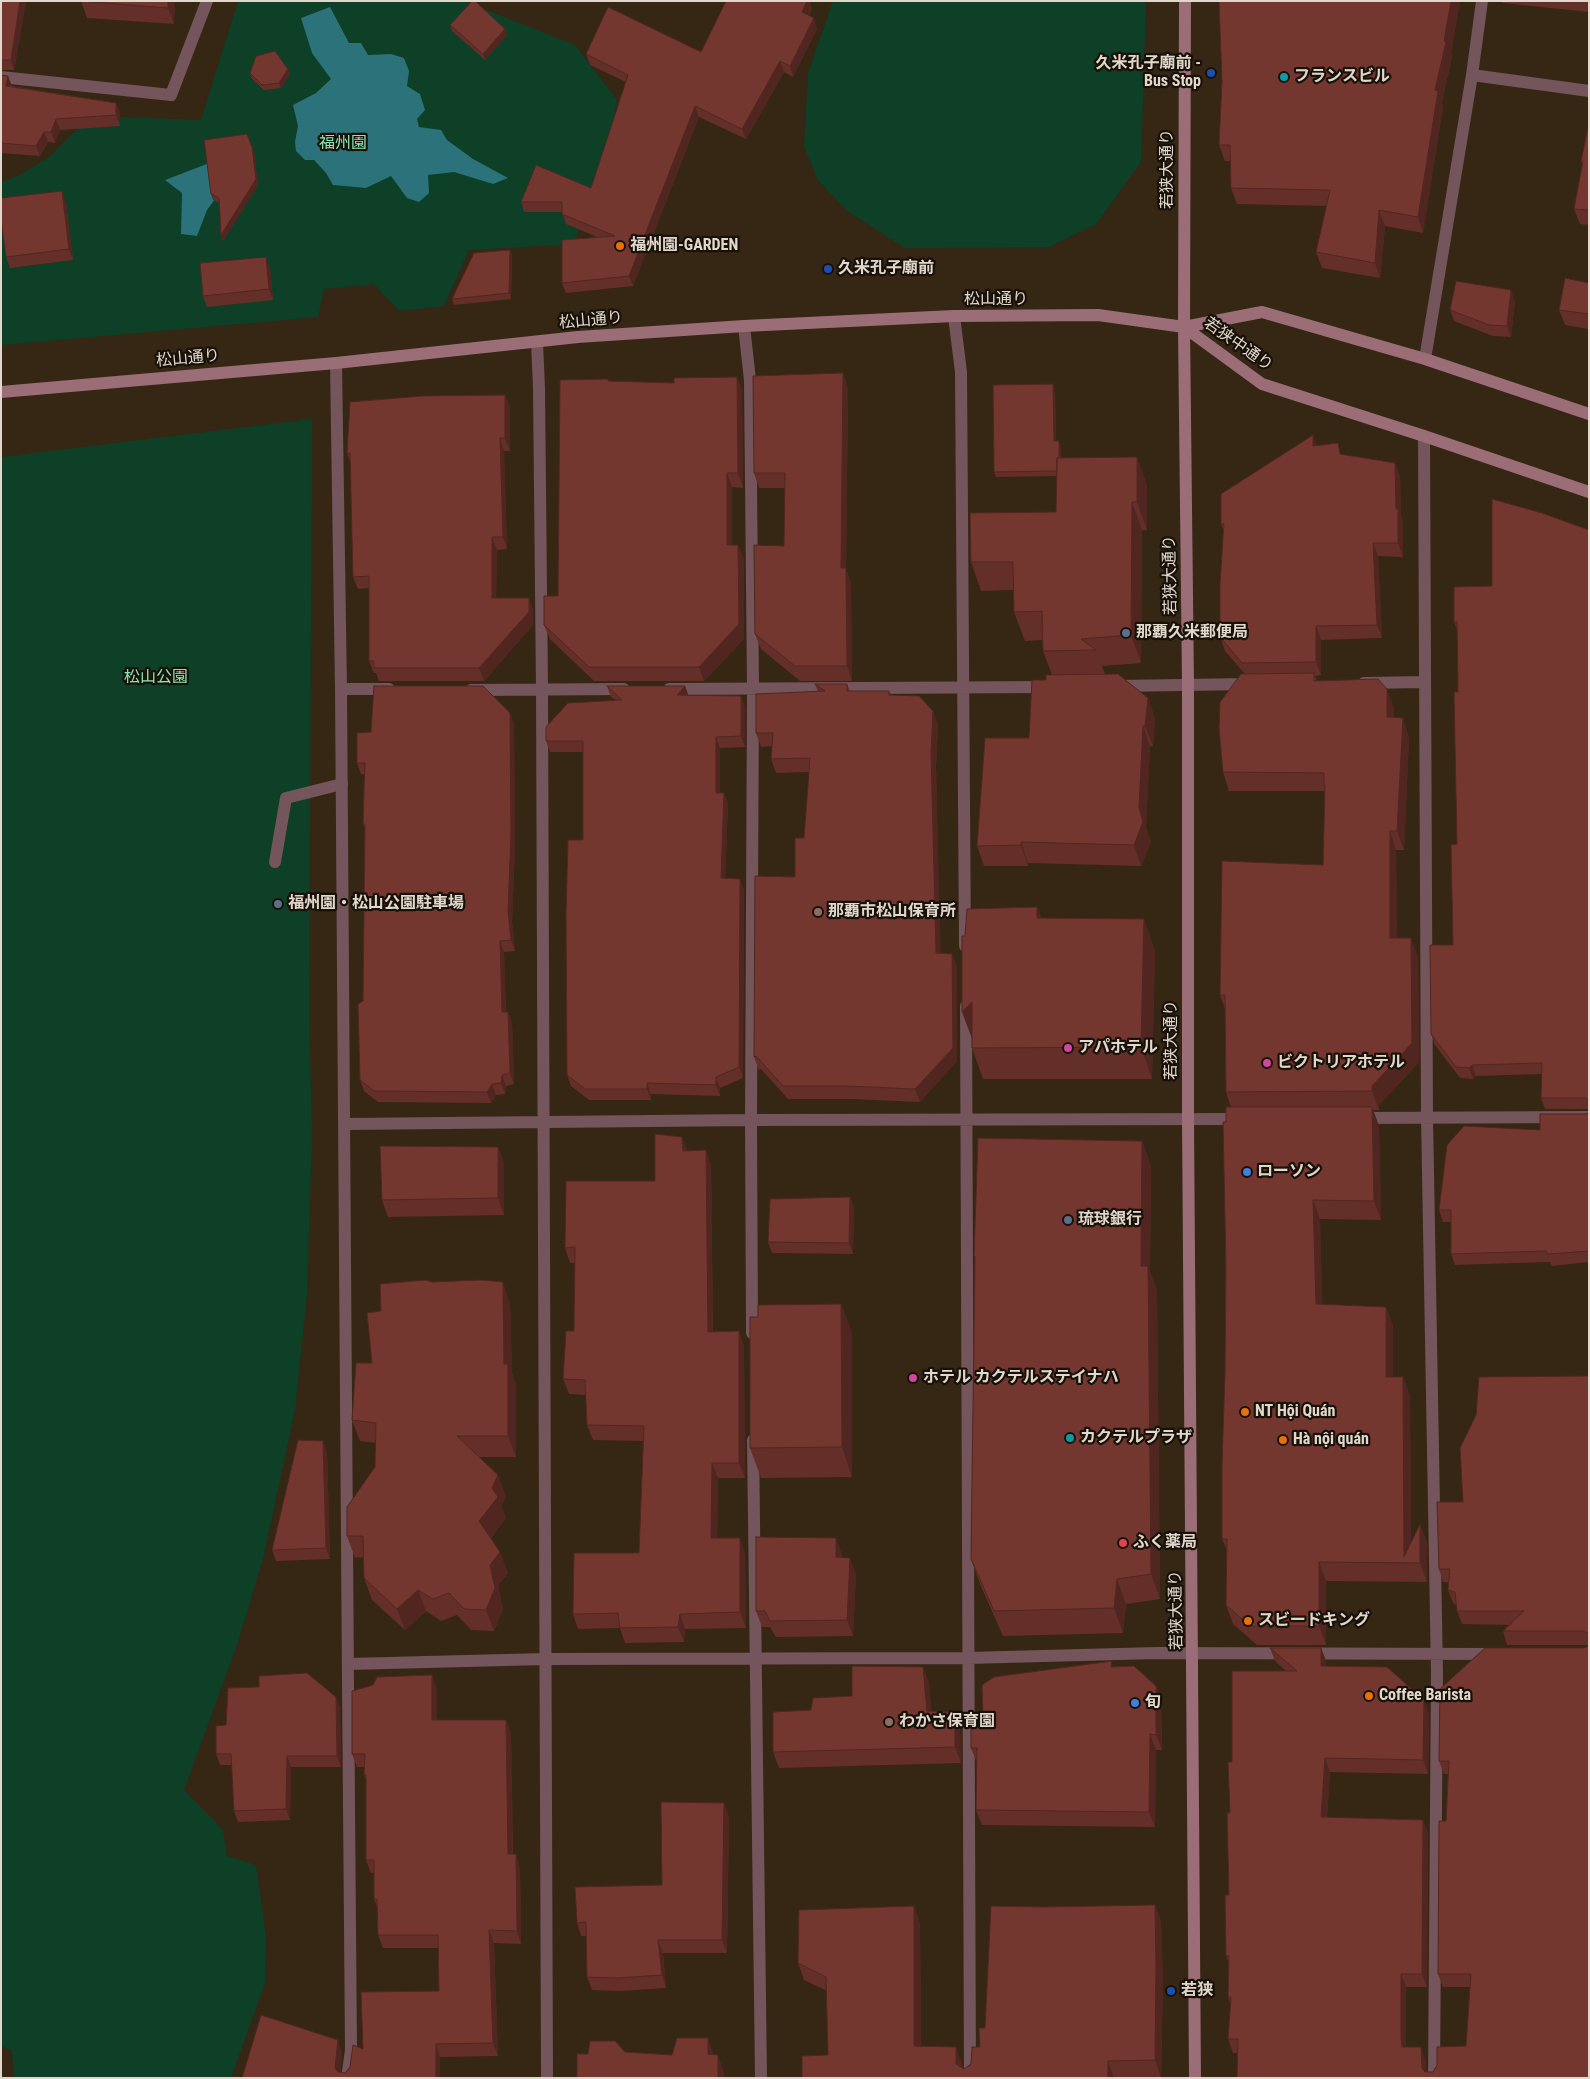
<!DOCTYPE html>
<meta charset="utf-8">
<style>
body{margin:0}
#map{position:relative;width:1590px;height:2079px;overflow:hidden;background:#362614;font-family:"Roboto Condensed",sans-serif}
canvas{display:block}
.frame{position:absolute;inset:0;border:2px solid #e1d7cb;pointer-events:none}
</style>
<div id="map">
<canvas width="1590" height="2079"></canvas>
<div class="frame"></div>
</div>
<script>
const ctx = document.querySelector('canvas').getContext('2d');
ctx.lineJoin = 'round';
function paint(path, color) { ctx.fillStyle = color; ctx.fill(path, 'evenodd'); }
const toPath = rows => new Path2D(rows.map(r => 'M' + r).join(''));
function trace(path, color, width, dash) { ctx.strokeStyle = color; ctx.lineWidth = width; ctx.lineCap = dash ? 'butt' : 'round'; ctx.setLineDash(dash || []); ctx.stroke(path); }
function drawText(font, color, halo, rows, align = 'center') {
  ctx.font = font + ' "Roboto Condensed","Noto Sans JP",sans-serif'; ctx.lineWidth = 4.5; ctx.setLineDash([]); ctx.textBaseline = 'middle'; ctx.strokeStyle = halo; ctx.fillStyle = color; for (const [text, x, y, turn = 0] of rows) {
    ctx.save(); ctx.translate(x, y); ctx.rotate((+turn || 0) * Math.PI / 180); ctx.textAlign = isNaN(turn) ? turn : align; if (halo) ctx.strokeText(text, 0, 0); ctx.fillText(text, 0, 0); ctx.restore();
  }
}
const green = toPath([
 [238,1,475,1,484,9,575,45,617,100,608,143,574,244,469,250,444,306,399,311,374,284,324,289,318,317,1,345,1,182,17,176,48,158,91,116,201,120],
 [833,1,1146,1,1141,162,1096,224,1049,247,905,248,847,211,818,180,804,147,808,73],
 [312,419,309,1015,312,1136,307,1295,295,1410,263,1559,237,1645,184,1790,223,1830,227,1856,256,1865,266,1936,265,1983,231,2078,14,2078,12,2051,1,2046,1,457]
]);
const water = toPath([
 [330,7,349,43,361,43,368,55,391,54,404,58,409,71,407,86,420,94,425,110,417,119,419,127,441,130,447,140,473,159,508,178,493,184,454,172,428,175,429,193,419,202,407,198,391,176,366,188,333,185,326,173,314,160,305,160,296,151,295,142,298,126,293,105,316,93,331,79,312,53,301,18],
 [217,160,224,187,207,210,197,236,181,234,182,193,165,180]
]);
const lane = toPath([
 [275,862,286,798,342,784]
]);
const street = toPath([
 [1472,75,1589,91],
 [1,77,171,95,207,1],
 [954,316,961,372,965,946],
 [744,326,750,380,753,688,751,1120,752,1333],
 [537,342,539,388,542,690,547,2078],
 [1425,359,1472,75,1482,1],
 [336,363,341,689,348,1682,351,2050,347,2078],
 [1424,436,1427,1117,1437,1673,1434,2078],
 [1364,683,1424,682],
 [1116,686,1249,684],
 [341,689,389,689],
 [669,689,1049,687],
 [471,690,624,689],
 [966,1006,970,2078],
 [1359,1118,1589,1117],
 [344,1124,751,1120,1241,1119],
 [753,1440,761,2078],
 [348,1664,545,1659,968,1658,1157,1653,1494,1654]
]);
const secondary = toPath([
 [1185,1,1184,327,1188,684,1188,1119,1195,2078],
 [1184,327,1262,384,1424,436,1589,492],
 [1,392,336,363,578,337,744,326,954,316,1098,315,1184,327,1262,312,1425,359,1589,414]
]);
const wall = toPath([
 [1,1,26,1,14,70,1,70],
 [81,1,175,1,174,24,87,18],
 [1219,1,1460,1,1451,53,1452,57,1442,102,1443,107,1423,233,1385,226,1380,278,1322,268,1316,252,1327,206,1237,204,1231,188,1230,161,1225,161,1219,145,1222,82],
 [1503,1,1589,1,1589,12,1503,3],
 [812,9,809,16,817,29,793,77,784,72,746,139,699,117,633,286,566,293,562,283,597,237,566,224,562,212,524,212,521,202,591,188,626,82,590,65,586,54,701,52],
 [450,25,505,29,507,35,485,60,452,31],
 [288,69,290,74,281,88,264,90,252,79,250,73],
 [1,75,12,86,116,103,120,113,120,126,60,130,55,143,48,142,40,156,1,153],
 [1589,123,1589,225,1580,224,1574,209,1582,165,1581,161],
 [252,147,254,152,258,185,223,241,221,235,220,203,213,200,211,194],
 [66,202,73,260,10,268,6,257],
 [510,250,512,255,511,299,454,305,452,299],
 [270,268,273,300,207,307,203,296],
 [1589,283,1589,329,1565,325,1559,310],
 [1515,301,1511,337,1493,336,1454,321,1450,310],
 [843,373,848,388,846,569,851,583,852,681,800,681,761,649,755,634,784,546,785,488,759,488,754,473],
 [737,377,742,391,743,488,732,487,732,545,738,545,744,559,744,639,704,681,594,681,550,639,544,625,558,596,608,379,609,381,674,383],
 [1053,384,1055,390,1056,441,1061,446,1061,458,1137,457,1147,486,1147,530,1142,530,1141,663,1102,666,1105,674,1148,698,1155,719,1153,746,1150,746,1146,828,1151,842,1141,866,1028,863,1028,866,984,866,977,846,1029,738,1046,680,1052,675,1043,651,1043,640,1025,641,1014,612,1014,590,981,591,971,562,1056,512,1057,476,996,477,994,472],
 [505,395,510,407,510,451,504,451,507,549,497,550,496,598,529,598,533,610,533,625,484,681,379,681,376,673,374,673,369,661,369,588,358,589,353,577,351,464,347,453],
 [1313,435,1316,446,1342,454,1400,476,1401,515,1403,522,1403,557,1378,556,1382,638,1321,640,1321,675,1315,676,1317,681,1394,708,1394,718,1409,737,1404,850,1396,850,1397,938,1418,956,1419,1062,1379,1105,1379,1110,1373,1110,1379,1126,1381,1220,1320,1219,1322,1305,1386,1307,1393,1326,1393,1377,1403,1377,1410,1396,1411,1543,1420,1524,1427,1544,1427,1582,1326,1581,1326,1645,1257,1645,1233,1624,1226,1605,1227,1550,1222,1539,1225,1372,1226,1122,1231,1107,1226,1092,1225,1009,1220,995,1323,865,1325,791,1229,791,1223,772,1245,674,1225,651,1220,637,1223,529,1221,524],
 [1589,530,1589,1109,1545,1109,1541,1098,1542,1074,1476,1076,1473,1079,1460,1078,1435,1045,1431,1034,1453,945,1457,844,1458,692,1458,632,1454,622,1492,586],
 [815,684,847,684,850,691,889,691,891,695,938,724,936,767,940,953,952,954,957,967,957,1061,920,1102,851,1099,788,1099,761,1069,759,1070,754,1057,804,838,809,772,776,773,771,759,772,746,761,747,756,733,818,692],
 [607,686,685,686,688,695,741,696,745,707,745,747,720,748,720,793,724,793,728,804,725,879,740,879,744,890,743,1078,720,1088,720,1096,651,1094,651,1100,589,1100,571,1086,567,1075,583,840,583,752,550,752,546,741,615,700,611,697],
 [510,713,514,724,515,846,512,922,515,951,504,952,506,1012,508,1012,512,1023,514,1084,506,1086,505,1094,496,1095,491,1103,378,1102,364,1091,360,1080,363,1001,365,829,363,824,364,774,361,774,357,763,371,732],
 [1037,907,1041,918,1155,950,1152,1079,983,1079,972,1048,972,1038,965,936],
 [1589,1113,1589,1262,1552,1266,1550,1262,1455,1265,1451,1254,1451,1222,1443,1222,1439,1210,1540,1130],
 [1142,1141,1151,1166,1150,1271,1157,1291,1160,1599,1126,1604,1123,1633,1003,1636,980,1584,971,1559,975,1260,974,1256],
 [498,1147,504,1163,504,1215,388,1217,382,1200],
 [687,1151,711,1165,713,1332,739,1331,744,1346,745,1478,718,1478,717,1538,745,1553,746,1628,685,1629,684,1642,625,1643,620,1628,578,1629,573,1614,639,1553,643,1441,593,1440,587,1425,586,1395,569,1394,563,1379,574,1331,575,1263,570,1263,565,1248,655,1181],
 [850,1197,854,1208,853,1254,772,1253,768,1242],
 [510,1304,512,1373,516,1385,516,1457,479,1457,506,1496,501,1506,506,1518,491,1538,508,1573,498,1586,503,1609,494,1631,471,1630,457,1615,441,1621,426,1611,405,1630,372,1600,364,1578,364,1557,355,1558,347,1536,375,1467,376,1443,360,1441,352,1420,372,1363],
 [841,1304,852,1333,852,1477,761,1478,750,1448,758,1317],
 [1589,1376,1589,1645,1507,1645,1503,1631,1510,1625,1462,1624,1457,1611,1456,1605,1453,1603,1448,1590,1448,1582,1443,1582,1439,1569,1463,1502],
 [323,1441,327,1452,330,1559,276,1561,272,1550],
 [842,1554,842,1557,856,1574,853,1636,776,1637,770,1627,762,1627,756,1611],
 [1270,1648,1321,1648,1326,1661,1326,1666,1429,1713,1428,1774,1330,1772,1327,1817,1423,1820,1428,1834,1427,1987,1406,1987,1406,2047,1426,2061,1426,2072,1433,2072,1466,2046,1470,1987,1443,1987,1438,1974,1446,1821,1448,1774,1444,1774,1439,1761,1440,1689,1589,2078,1237,2078,1238,2053,1233,2053,1228,2039,1231,2005,1228,1997,1229,1963,1226,1956,1229,1895,1230,1813,1232,1762,1286,1671,1275,1661],
 [923,1667,929,1683,931,1711,960,1728,961,1763,779,1768,773,1752,811,1710,852,1696],
 [1114,1667,1156,1686,1161,1701,1162,1750,1156,1750,1155,1827,982,1825,976,1810,977,1763,971,1748],
 [437,1688,437,1720,506,1720,511,1733,513,1854,520,1867,521,1944,494,1943,498,2056,440,2057,440,2078,242,2078,342,2053,340,2072,345,2073,363,2049,439,1991,438,1948,383,1948,378,1935,378,1909,374,1899,374,1873,371,1873,366,1860,366,1779,364,1775,365,1767,357,1767,352,1754],
 [336,1697,340,1708,341,1767,291,1767,290,1820,238,1822,234,1811,232,1765,220,1765,216,1754,226,1725],
 [729,1816,727,1953,663,1953,666,1988,620,1991,592,1990,587,1977,586,1936,581,1936,577,1923,662,1885],
 [1155,1905,1161,1922,1163,1983,1161,2078,802,2078,828,2055,827,1991,804,1980,798,1963,914,1906,920,1924,921,2046,962,2064,962,2068,964,2069,971,2064,980,2047,985,2028,1043,1907]
]);
const shadedWall = toPath([
 [20,1,26,1,14,70,11,60],
 [168,1,175,1,174,24,168,8],
 [807,1,810,1,812,9,805,23,802,12],
 [1451,1,1460,1,1451,53,1452,57,1442,102,1443,107,1423,233,1418,217,1435,90],
 [814,18,817,29,793,77,790,66],
 [505,29,507,35,485,60,483,54],
 [780,61,784,72,746,139,742,129],
 [288,69,290,74,281,88,279,83],
 [8,76,12,86,6,86],
 [116,103,120,113,120,126,116,115],
 [695,106,699,117,633,286,629,276],
 [56,119,60,130,55,143,51,132],
 [44,132,48,142,40,156,36,146],
 [252,147,254,152,258,185,223,241,221,235],
 [62,191,66,202,73,260,69,249],
 [1379,210,1385,226,1380,278,1375,263],
 [510,250,512,255,511,299,509,293],
 [266,257,270,268,273,300,269,289],
 [1511,290,1515,301,1511,337,1507,326],
 [843,373,848,388,846,569,851,583,852,681,847,666,841,568],
 [737,377,742,391,743,488,738,473],
 [1053,384,1055,390,1056,446,1054,441],
 [505,395,510,407,510,451,505,438],
 [1313,435,1318,449,1313,446],
 [500,438,504,451,507,549,503,537],
 [1059,441,1061,446,1062,476,1060,471],
 [1137,457,1147,486,1147,530,1137,502],
 [1395,463,1400,476,1401,515,1403,522,1403,557,1398,543,1396,509],
 [727,473,732,487,732,559,727,545],
 [1132,502,1142,530,1141,663,1131,635],
 [492,537,497,550,496,610,492,598],
 [1373,543,1378,556,1382,638,1377,625],
 [738,545,744,559,744,639,704,681,699,667],
 [529,598,533,610,533,625,484,681,479,668],
 [1316,626,1321,640,1321,675,1316,662],
 [685,686,689,697,677,695],
 [1387,689,1394,708,1394,736,1387,717],
 [741,696,745,707,745,747,741,736],
 [1148,698,1155,719,1153,746,1145,726],
 [933,711,938,724,936,767,941,967,936,953,931,753],
 [510,713,514,724,515,846,512,922,515,951,511,940,508,911],
 [1403,718,1409,737,1404,850,1397,831],
 [1143,726,1150,746,1146,828,1151,842,1141,866,1134,845,1139,807],
 [716,737,720,748,720,804,716,793],
 [724,793,728,804,725,889,721,878],
 [1390,831,1396,850,1397,956,1390,938],
 [1021,842,1028,863,1028,866,1021,845],
 [740,879,744,890,743,1078,739,1067],
 [1037,907,1048,939,1037,918],
 [1144,919,1155,950,1152,1079,1141,1047],
 [1411,938,1418,956,1419,1062,1379,1105,1379,1110,1372,1091,1372,1086],
 [500,941,504,952,506,1023,502,1012],
 [952,954,957,967,957,1061,920,1102,915,1089],
 [972,1002,974,1044,962,1012],
 [508,1012,512,1023,514,1084,510,1073],
 [1472,1065,1476,1076,1473,1079,1469,1068],
 [502,1075,506,1086,505,1094,501,1083],
 [716,1077,720,1088,720,1096,716,1085],
 [647,1083,651,1094,651,1100,647,1089],
 [492,1084,496,1095,491,1103,487,1092],
 [1372,1107,1379,1126,1381,1220,1374,1201],
 [682,1137,688,1152,683,1151],
 [1142,1141,1151,1166,1150,1271,1157,1291,1160,1599,1151,1574,1141,1266],
 [498,1147,504,1163,504,1215,498,1198],
 [706,1150,711,1165,713,1347,708,1332],
 [850,1197,854,1208,853,1254,849,1243],
 [1313,1200,1320,1219,1323,1324,1316,1304],
 [503,1282,510,1304,512,1373,516,1385,516,1457,508,1436,504,1364],
 [841,1304,852,1333,852,1477,842,1447],
 [1386,1307,1393,1326,1393,1397,1386,1377],
 [739,1331,744,1346,745,1478,739,1463],
 [1403,1377,1410,1396,1411,1563,1404,1557],
 [323,1441,327,1452,330,1559,326,1548],
 [712,1463,718,1478,717,1553,711,1538],
 [498,1475,506,1496,501,1506,506,1518,487,1542,479,1521],
 [1420,1524,1427,1544,1427,1582,1420,1563],
 [740,1538,745,1553,746,1628,740,1612],
 [836,1538,842,1554,842,1573,836,1557],
 [500,1552,508,1573,498,1586,503,1609,494,1631,486,1610,490,1565],
 [850,1558,856,1574,853,1636,847,1620],
 [1319,1562,1326,1581,1326,1645,1319,1626],
 [1117,1579,1126,1604,1123,1633,1114,1608],
 [418,1590,426,1611,405,1630,397,1609],
 [680,1614,685,1629,684,1642,678,1627],
 [1321,1648,1326,1661,1325,1680,1321,1666],
 [923,1667,929,1683,933,1727,927,1711],
 [432,1675,437,1688,437,1733,432,1720],
 [1156,1686,1161,1701,1162,1750,1156,1735],
 [336,1697,340,1708,341,1767,337,1756],
 [1424,1700,1429,1713,1428,1774,1423,1760],
 [955,1712,960,1728,961,1763,955,1747],
 [506,1720,511,1733,513,1867,508,1854],
 [1150,1734,1156,1750,1155,1827,1149,1812],
 [287,1756,291,1767,290,1820,286,1809],
 [1325,1758,1330,1772,1326,1830,1321,1817],
 [724,1803,729,1816,727,1953,722,1940],
 [1423,1820,1428,1834,1427,1987,1422,1974],
 [516,1854,520,1867,521,1944,517,1931],
 [1155,1905,1161,1922,1163,1983,1161,2078,1155,2060],
 [914,1906,920,1924,921,2064,914,2046],
 [489,1930,494,1943,498,2056,493,2043],
 [658,1940,663,1953,666,1988,662,1975],
 [1401,1974,1406,1987,1406,2052,1402,2047,1401,2038],
 [708,2038,714,2055,708,2054],
 [338,2040,342,2053,340,2078,335,2068],
 [436,2044,440,2057,440,2078,436,2078],
 [956,2047,962,2064,963,2078,956,2064],
 [1421,2047,1426,2061,1427,2078,1422,2068],
 [718,2055,724,2072,724,2078,718,2078],
 [1108,2061,1114,2078,1108,2078]
]);
const building = toPath([
 [1,1,20,1,11,60,1,60,1,1],
 [81,1,168,1,168,8,81,1],
 [472,1,475,1,505,29,483,54,450,25,472,1],
 [726,1,807,1,802,12,814,18,790,66,780,61,742,129,695,106,629,276,562,283,562,240,615,236,562,214,562,202,521,202,536,165,591,188,628,75,586,54,608,7,701,52,726,1],
 [1219,1,1451,1,1444,41,1446,42,1435,90,1438,91,1418,217,1379,210,1375,263,1316,252,1330,190,1231,188,1230,145,1219,145,1222,82,1219,1],
 [275,51,288,69,279,83,262,85,250,73,256,56,275,51],
 [1,75,8,76,6,86,116,103,116,115,56,119,51,132,44,132,36,146,1,143,1,75],
 [1589,123,1589,210,1574,209,1583,161,1581,161,1589,123],
 [247,134,252,147,256,179,221,235,219,198,211,194,204,140,247,134],
 [62,191,69,249,6,257,1,218,1,198,62,191],
 [510,250,509,293,452,299,474,253,510,250],
 [266,257,269,289,203,296,200,263,266,257],
 [1565,278,1589,283,1589,314,1559,310,1565,278],
 [1456,281,1511,290,1507,326,1489,325,1450,310,1456,281],
 [843,373,841,568,846,568,847,666,795,666,755,634,754,545,784,546,785,473,754,473,753,376,843,373],
 [737,377,738,473,727,473,727,545,738,545,739,624,699,667,589,667,544,625,544,596,558,596,560,380,608,379,608,381,674,383,674,378,737,377],
 [1053,384,1054,441,1059,441,1059,458,1057,458,1057,471,994,472,993,385,1053,384],
 [505,395,505,438,500,438,503,537,492,537,492,598,529,598,529,612,479,668,374,668,374,661,369,661,369,576,353,577,350,453,347,453,350,402,423,396,505,395],
 [1313,435,1313,446,1338,443,1340,454,1395,463,1396,509,1398,509,1398,543,1373,543,1377,625,1316,626,1316,662,1242,663,1220,637,1220,584,1224,524,1221,524,1221,494,1313,435],
 [1137,457,1137,502,1132,502,1131,635,1081,639,1096,650,1043,651,1042,611,1014,612,1013,562,971,562,970,513,1056,512,1057,458,1137,457],
 [1492,499,1542,513,1589,530,1589,1100,1585,1098,1541,1098,1542,1063,1472,1065,1469,1068,1456,1067,1431,1034,1430,945,1453,945,1451,845,1457,844,1454,692,1458,692,1457,622,1454,622,1454,587,1492,586,1492,499],
 [1314,673,1314,681,1378,679,1387,689,1387,717,1403,718,1397,831,1390,831,1390,938,1411,938,1412,1043,1372,1086,1372,1091,1226,1092,1225,995,1220,995,1222,861,1323,865,1325,785,1324,785,1324,773,1223,772,1219,728,1220,702,1241,674,1314,673],
 [1118,674,1148,698,1145,726,1143,726,1139,807,1143,822,1134,845,1021,842,1021,845,977,846,985,738,1029,738,1032,680,1046,680,1046,675,1118,674],
 [815,684,847,684,847,691,889,691,889,695,919,696,933,711,931,753,936,953,952,954,953,1048,915,1089,846,1086,783,1086,756,1056,754,1057,755,876,795,877,795,838,804,838,810,758,771,759,773,733,756,733,756,694,825,691,815,684],
 [374,686,483,686,510,713,511,835,508,911,511,940,500,941,502,1012,508,1012,510,1073,502,1075,501,1083,492,1084,487,1092,374,1091,360,1080,358,1004,363,1001,365,824,363,824,365,763,357,763,357,733,371,732,374,686],
 [607,686,685,686,677,695,741,696,741,736,716,737,716,793,724,793,721,878,740,879,739,1067,716,1077,716,1085,647,1083,647,1089,585,1089,567,1075,566,915,568,840,583,840,583,741,546,741,546,727,568,703,622,700,607,686],
 [1037,907,1037,918,1144,919,1141,1047,972,1048,972,1002,962,1012,962,936,965,936,967,909,1037,907],
 [1226,1107,1372,1107,1374,1201,1313,1200,1316,1304,1386,1307,1386,1377,1403,1377,1404,1557,1420,1524,1420,1563,1319,1562,1319,1626,1250,1626,1226,1605,1227,1539,1222,1539,1222,1466,1225,1372,1226,1269,1223,1122,1226,1122,1226,1107],
 [1589,1113,1589,1251,1548,1254,1546,1251,1451,1254,1451,1210,1439,1210,1447,1145,1464,1126,1540,1130,1540,1114,1585,1114,1589,1113],
 [655,1134,682,1137,683,1151,706,1150,708,1332,739,1331,739,1463,712,1463,711,1538,740,1538,740,1612,680,1614,678,1627,620,1628,618,1613,573,1614,574,1553,639,1553,644,1426,587,1425,585,1380,563,1379,566,1331,574,1331,575,1247,565,1248,566,1181,655,1181,655,1134],
 [978,1138,1142,1141,1141,1266,1148,1266,1151,1574,1117,1579,1114,1608,994,1611,971,1559,975,1256,974,1256,978,1138],
 [380,1146,498,1147,498,1198,382,1200,380,1146],
 [850,1197,849,1243,768,1242,770,1199,850,1197],
 [425,1280,433,1282,481,1280,503,1282,504,1364,508,1364,508,1436,457,1436,498,1475,492,1488,498,1497,479,1521,500,1552,490,1565,495,1588,486,1610,464,1609,449,1593,433,1599,418,1590,397,1609,364,1578,363,1536,347,1536,347,1507,375,1467,376,1423,352,1420,356,1363,372,1363,367,1313,381,1311,380,1284,425,1280],
 [841,1304,842,1447,750,1448,750,1317,758,1317,758,1305,841,1304],
 [1589,1376,1589,1634,1584,1631,1503,1631,1524,1611,1457,1611,1455,1592,1448,1590,1450,1569,1439,1569,1437,1502,1463,1502,1460,1448,1476,1415,1479,1377,1589,1376],
 [298,1440,323,1441,326,1548,272,1550,298,1440],
 [756,1537,836,1538,836,1557,850,1558,847,1620,770,1621,765,1611,756,1611,756,1537],
 [1589,1646,1589,2078,1237,2078,1238,2039,1228,2039,1231,1997,1228,1997,1229,1956,1226,1956,1225,1895,1229,1895,1227,1813,1230,1813,1228,1762,1232,1762,1232,1671,1297,1671,1270,1648,1321,1648,1321,1666,1387,1667,1424,1700,1423,1760,1325,1758,1321,1817,1423,1820,1422,1974,1401,1974,1401,2038,1402,2047,1421,2047,1422,2068,1425,2072,1433,2072,1437,2065,1437,2047,1466,2046,1471,1974,1438,1974,1439,1821,1446,1821,1449,1761,1439,1761,1440,1689,1485,1648,1584,1648,1589,1646],
 [1112,1661,1111,1667,1134,1666,1156,1686,1156,1735,1150,1734,1149,1812,976,1810,977,1748,971,1748,971,1713,983,1714,982,1685,994,1677,1112,1661],
 [852,1666,923,1667,927,1711,955,1712,955,1747,773,1752,773,1712,811,1710,813,1698,852,1696,852,1666],
 [307,1673,336,1697,337,1756,287,1756,286,1809,234,1811,231,1754,216,1754,216,1726,226,1725,228,1688,259,1687,259,1676,307,1673],
 [432,1675,432,1720,506,1720,508,1854,516,1854,517,1931,489,1930,493,2043,436,2044,436,2078,242,2078,261,2015,338,2040,335,2068,338,2072,345,2073,350,2067,353,2045,363,2049,361,1992,439,1991,438,1935,378,1935,377,1899,374,1899,374,1860,366,1860,366,1775,364,1775,365,1754,352,1754,352,1691,373,1685,377,1677,432,1675],
 [661,1802,724,1803,722,1940,658,1940,662,1975,616,1978,587,1977,586,1922,577,1923,575,1887,662,1885,661,1802],
 [1155,1905,1156,1966,1155,2060,1108,2061,1108,2078,802,2078,802,2056,828,2055,826,1977,798,1963,799,1910,914,1906,914,2046,956,2047,956,2064,964,2069,971,2064,972,2047,980,2047,979,2028,985,2028,991,1906,1043,1907,1155,1905],
 [677,2038,708,2038,708,2054,718,2055,718,2078,577,2078,577,2054,588,2054,590,2041,615,2041,625,2052,672,2055,677,2038]
]);
const markers = [
 [1211,73,5,"#1a4fb4"],
 [1284,77,5,"#0f9aa8"],
 [620,246,5,"#e8710a"],
 [828,269,5,"#1a4fb4"],
 [1126,633,5,"#5c6f8a"],
 [278,904,5,"#5c6f8a"],
 [818,912,5,"#8d6e63"],
 [1068,1048,5,"#d1479c"],
 [1267,1063,5,"#d1479c"],
 [1247,1172,5,"#3f7fe0"],
 [1068,1220,5,"#5c6f8a"],
 [913,1378,5,"#d1479c"],
 [1245,1412,5,"#e8710a"],
 [1070,1438,5,"#0f9aa8"],
 [1283,1440,5,"#e8710a"],
 [1123,1543,5,"#e0444e"],
 [1248,1621,5,"#e8710a"],
 [1369,1696,5,"#e8710a"],
 [1135,1703,5,"#3f7fe0"],
 [889,1722,5,"#8d6e63"],
 [1171,1991,5,"#1a4fb4"]
];
const poiNames = [
 ["久米孔子廟前 -",1201,64,"right"],
 ["Bus Stop",1201,82,"right"],
 ["フランスビル",1294,77],
 ["福州園-GARDEN",630,246],
 ["久米孔子廟前",838,269],
 ["那覇久米郵便局",1136,633],
 ["福州園・松山公園駐車場",288,904],
 ["那覇市松山保育所",828,912],
 ["アパホテル",1078,1048],
 ["ビクトリアホテル",1277,1063],
 ["ローソン",1257,1172],
 ["琉球銀行",1078,1220],
 ["ホテル カクテルステイナハ",923,1378],
 ["NT Hội Quán",1255,1412],
 ["カクテルプラザ",1080,1438],
 ["Hà nội quán",1293,1440],
 ["ふく薬局",1133,1543],
 ["スビードキング",1258,1621],
 ["Coffee Barista",1379,1696],
 ["旬",1145,1703],
 ["わかさ保育園",899,1722],
 ["若狭",1181,1991]
];
const parkNames = [
 ["福州園",343,144],
 ["松山公園",156,678]
];
const streetNames = [
 ["若狭大通り",1168,169,-90],
 ["松山通り",996,300],
 ["松山通り",591,321,-5],
 ["若狭中通り",1238,345,35],
 ["松山通り",188,359,-5],
 ["若狭大通り",1171,575,-91],
 ["若狭大通り",1172,1040,-90],
 ["若狭大通り",1177,1610,-91]
];
paint(green, '#0e3f27');
paint(water, '#2b727a');
trace(lane, '#73555b', 12);
trace(street, '#73555b', 12);
trace(secondary, '#9b6d76', 12);
paint(wall, '#642f28');
paint(shadedWall, '#512621');
paint(building, '#74372f');
trace(building, '#512621', 1);
for (const [x, y, r, color] of markers) { const dot = new Path2D(); dot.arc(x, y, r, 0, 2 * Math.PI); ctx.fillStyle = color; ctx.fill(dot); trace(dot, '#181109', 2); }
drawText('bold 16px', '#e1d7cb', '#181109', poiNames, 'left');
drawText('16px', '#88e7b2', '#181109', parkNames);
drawText('16px', '#e1d7cb', '#181109', streetNames);
</script>
